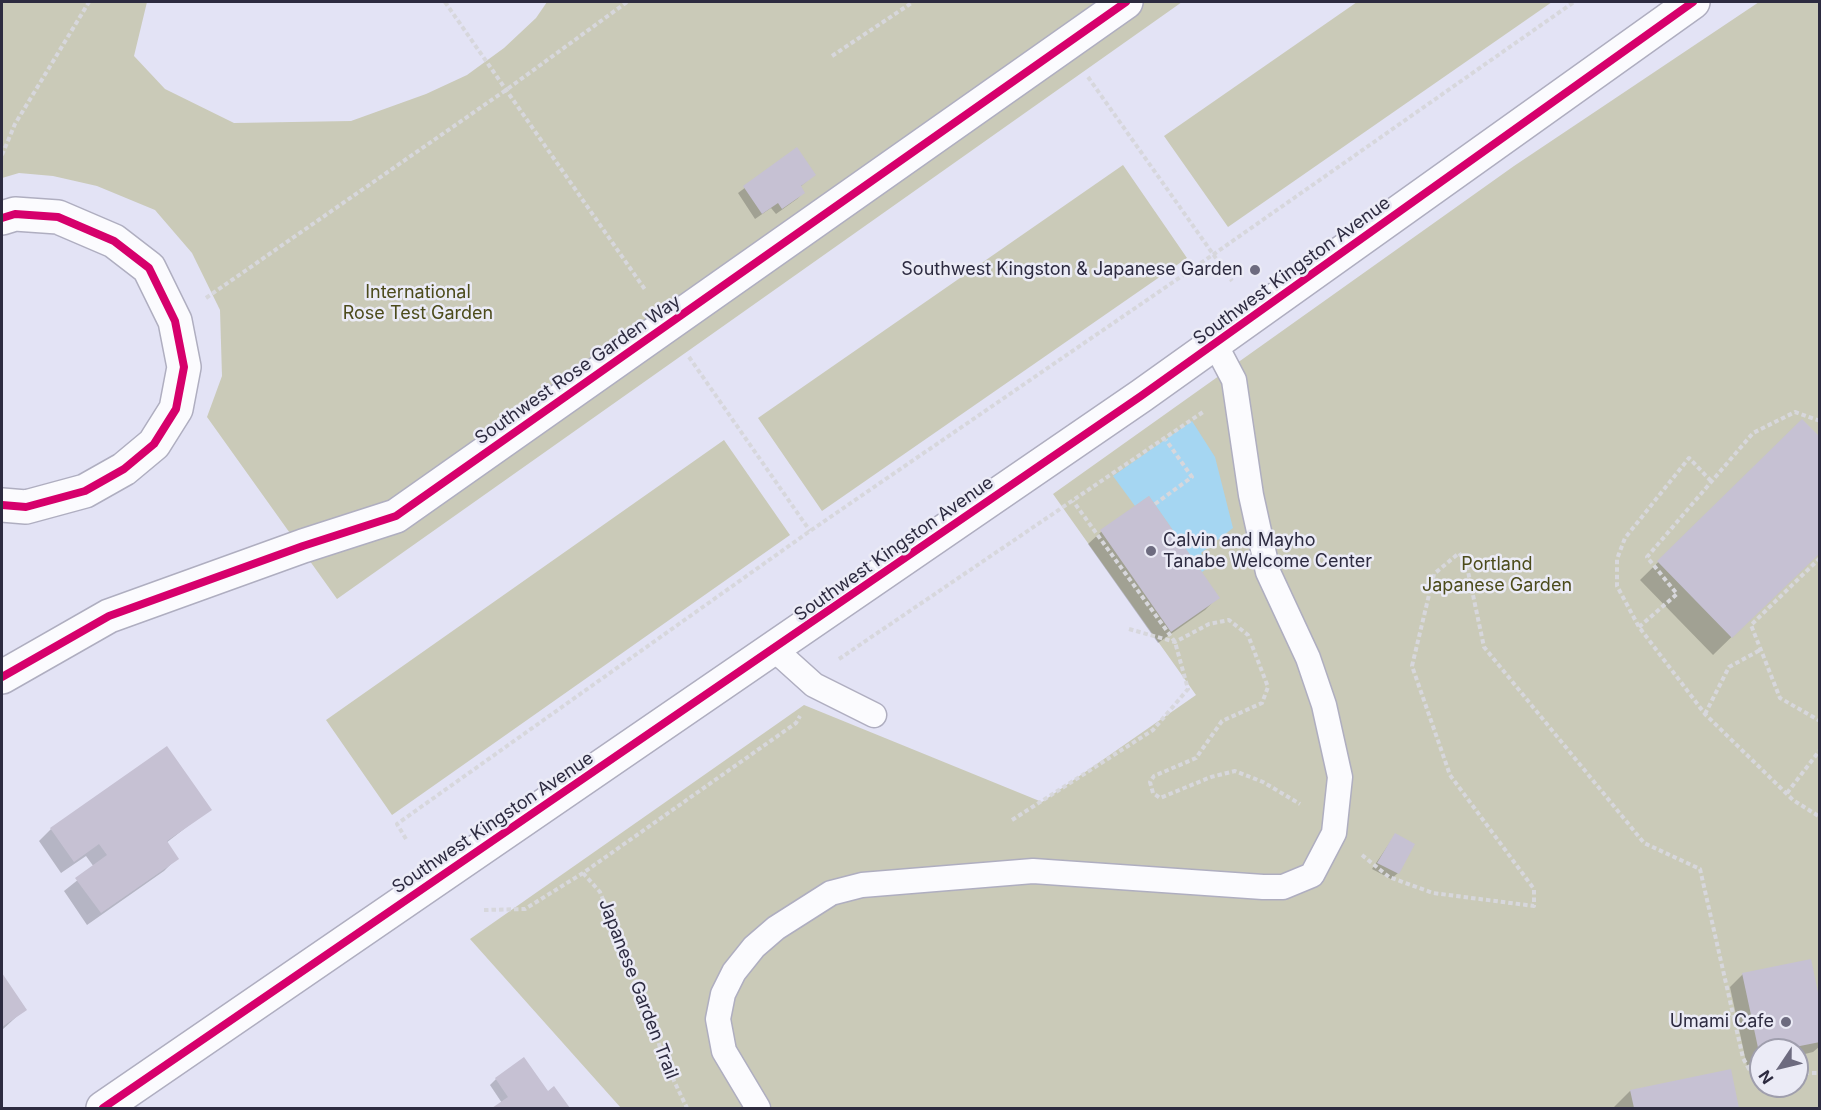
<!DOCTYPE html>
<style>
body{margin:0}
#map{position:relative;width:1821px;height:1110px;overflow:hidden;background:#e3e3f5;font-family:Inter,sans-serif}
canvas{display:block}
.frame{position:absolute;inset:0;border:3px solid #2d2b40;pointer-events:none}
.north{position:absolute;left:1749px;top:1038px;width:60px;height:60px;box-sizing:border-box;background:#ebebf6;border:2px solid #9f9ead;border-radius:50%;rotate:235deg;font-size:16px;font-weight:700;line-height:24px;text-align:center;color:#2d2b40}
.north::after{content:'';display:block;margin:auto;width:21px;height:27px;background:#6d6b7f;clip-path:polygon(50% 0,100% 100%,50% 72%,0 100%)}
</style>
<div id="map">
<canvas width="1821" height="1110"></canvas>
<div class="frame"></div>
<div class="north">N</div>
</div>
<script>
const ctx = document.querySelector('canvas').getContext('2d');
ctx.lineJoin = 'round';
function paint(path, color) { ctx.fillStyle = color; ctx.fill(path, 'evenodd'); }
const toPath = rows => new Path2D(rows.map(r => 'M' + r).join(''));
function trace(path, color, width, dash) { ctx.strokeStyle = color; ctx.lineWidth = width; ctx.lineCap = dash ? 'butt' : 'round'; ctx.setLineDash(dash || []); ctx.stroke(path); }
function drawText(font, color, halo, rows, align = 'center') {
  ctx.font = font + ' Inter,sans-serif'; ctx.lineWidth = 5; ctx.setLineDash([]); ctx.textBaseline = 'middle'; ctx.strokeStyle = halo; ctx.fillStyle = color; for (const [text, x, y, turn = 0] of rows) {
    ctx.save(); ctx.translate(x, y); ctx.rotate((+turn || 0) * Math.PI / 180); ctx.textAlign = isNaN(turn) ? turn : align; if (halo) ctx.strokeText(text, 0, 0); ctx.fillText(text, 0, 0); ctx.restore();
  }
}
const green = toPath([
 [2,2,147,2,134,56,165,89,234,123,351,121,426,94,467,75,504,48,536,18,547,2,1182,2,337,599,207,417,222,376,220,310,192,253,155,210,97,186,53,176,19,173,2,178],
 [1357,2,1552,2,1228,227,1164,136],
 [1759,2,1819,2,1819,1108,621,1108,470,939,804,705,1042,802,1196,695,1053,494,1514,166],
 [1761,1050,1797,1050,1797,1086,1761,1086],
 [1123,165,1187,258,822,511,758,418],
 [724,440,790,535,392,815,326,720]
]);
const water = toPath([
 [1192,421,1215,457,1233,528,1201,553,1209,567,1202,572,1149,496,1135,506,1113,476]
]);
const shadow = toPath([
 [797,149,814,175,800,187,803,193,797,199,776,214,771,208,755,219,738,193],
 [1802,421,1820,551,1713,655,1640,580],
 [1148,498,1218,597,1205,610,1158,643,1088,544,1101,532],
 [210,809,166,843,177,858,164,871,87,925,64,891,94,867,86,856,61,873,39,841,51,829],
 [1395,835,1398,873,1391,879,1372,869],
 [1743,974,1820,1009,1820,1046,1813,1052,1797,1056,1797,1050,1761,1050,1761,1063,1747,1066,1730,987],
 [2,975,25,1009,2,1030],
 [1730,1071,1737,1108,1613,1108,1630,1091],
 [496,1079,547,1093,554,1088,569,1108,495,1108,502,1103,490,1085]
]);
const building = toPath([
 [797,147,816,175,801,186,805,193,782,209,778,203,762,214,743,186],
 [1802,419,1820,437,1820,553,1732,638,1657,561],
 [1149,496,1220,598,1171,632,1100,530],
 [167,746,212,810,167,841,179,859,101,913,75,878,107,855,99,844,74,862,50,828],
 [1395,833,1415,844,1399,874,1377,863],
 [1811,959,1820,1002,1820,1042,1780,1050,1761,1050,1760,1057,1742,973],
 [2,973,27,1010,2,1027],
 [524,1057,548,1091,554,1086,570,1108,492,1108,508,1097,495,1078],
 [1731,1069,1739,1108,1634,1108,1630,1090]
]);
const path = toPath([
 [445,2,646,291],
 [832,56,913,2],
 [1088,77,1232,281],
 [2,155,15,124,89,2],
 [206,298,506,90,627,2],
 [689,357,810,531],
 [1711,481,1689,458,1625,538,1617,559,1617,586,1639,627,1705,714,1793,800,1820,817],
 [1155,504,1192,477,1166,440],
 [1820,558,1751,625,1780,698,1820,721],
 [1639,627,1677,594,1647,557,1753,433,1795,412,1820,421],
 [1129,629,1175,642,1209,624,1229,620,1248,635,1268,687,1262,703,1222,721,1196,758,1154,776,1150,782,1153,793,1160,798,1211,777,1235,771,1263,782,1300,804],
 [839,659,1203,412],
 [1705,714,1729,667,1762,649],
 [1787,793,1820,750],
 [1012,820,1153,730,1188,689,1175,642,1073,501],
 [406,839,397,824,810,531,1214,254,1574,2],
 [1362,855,1389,877,1433,893,1534,906,1534,889,1450,775,1412,666,1434,574,1459,553,1466,562,1484,647,1644,843,1700,869,1743,1058,1749,1069,1761,1074],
 [583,873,600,892,654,1027,663,1058,687,1108],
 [484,910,525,909,583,873,796,723,800,716],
 [1797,1073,1820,1073]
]);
const service = toPath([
 [774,649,814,685,874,715],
 [758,1108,724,1051,718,1019,723,994,734,972,754,947,776,928,831,893,862,885,1033,871,1263,887,1283,887,1312,875,1334,833,1340,777,1324,705,1308,658,1268,572,1251,495,1234,380,1215,344]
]);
const tertiary = toPath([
 [2,218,15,214,58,217,114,241,149,268,175,321,184,367,176,409,154,444,124,469,85,491,26,507,2,505],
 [2,677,109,616,303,546,396,516,1126,2],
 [103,1108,1141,396,1693,2]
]);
const cycleway = toPath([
 [2,218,15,214,58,217,114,241,149,268,175,321,184,367,176,409,154,444,124,469,85,491,26,507,2,505],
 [2,677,109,616,303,546,396,516,1126,2],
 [103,1108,1141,396,1693,2]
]);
const markers = [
 [1255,270,6,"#6d6b7f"],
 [1151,551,6,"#6d6b7f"],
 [1786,1022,6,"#6d6b7f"]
];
const poiNames = [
 ["Southwest Kingston & Japanese Garden",1243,270],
 ["Calvin and Mayho",1163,541,"left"],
 ["Tanabe Welcome Center",1163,562,"left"],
 ["Umami Cafe",1774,1022]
];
const streetNames = [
 ["Southwest Kingston Avenue",1292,271,-36],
 ["Southwest Rose Garden Way",578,370,-35],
 ["Southwest Kingston Avenue",894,549,-35],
 ["Southwest Kingston Avenue",493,823,-34],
 ["Japanese Garden Trail",638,989,69]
];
const parkNames = [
 ["International",418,293],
 ["Rose Test Garden",418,314],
 ["Portland",1497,565],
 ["Japanese Garden",1497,586]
];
paint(green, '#cacab8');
paint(water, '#a5d6f2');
paint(shadow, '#0003');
paint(building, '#c6c1d3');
trace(service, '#afaec0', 27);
trace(tertiary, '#afaec0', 36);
trace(path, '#d7d7dc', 4, [4.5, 3]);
trace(service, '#fbfbfe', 24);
trace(tertiary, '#fbfbfe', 33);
trace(cycleway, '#d6006c', 8);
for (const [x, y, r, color] of markers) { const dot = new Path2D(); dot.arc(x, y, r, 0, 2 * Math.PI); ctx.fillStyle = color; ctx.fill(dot); trace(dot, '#ebebf6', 2); }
drawText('18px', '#2d2b40', '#ebebf6', poiNames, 'right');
drawText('18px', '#2d2b40', '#ebebf6', streetNames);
drawText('18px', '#4c4b1b', '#ebebf6', parkNames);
</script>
